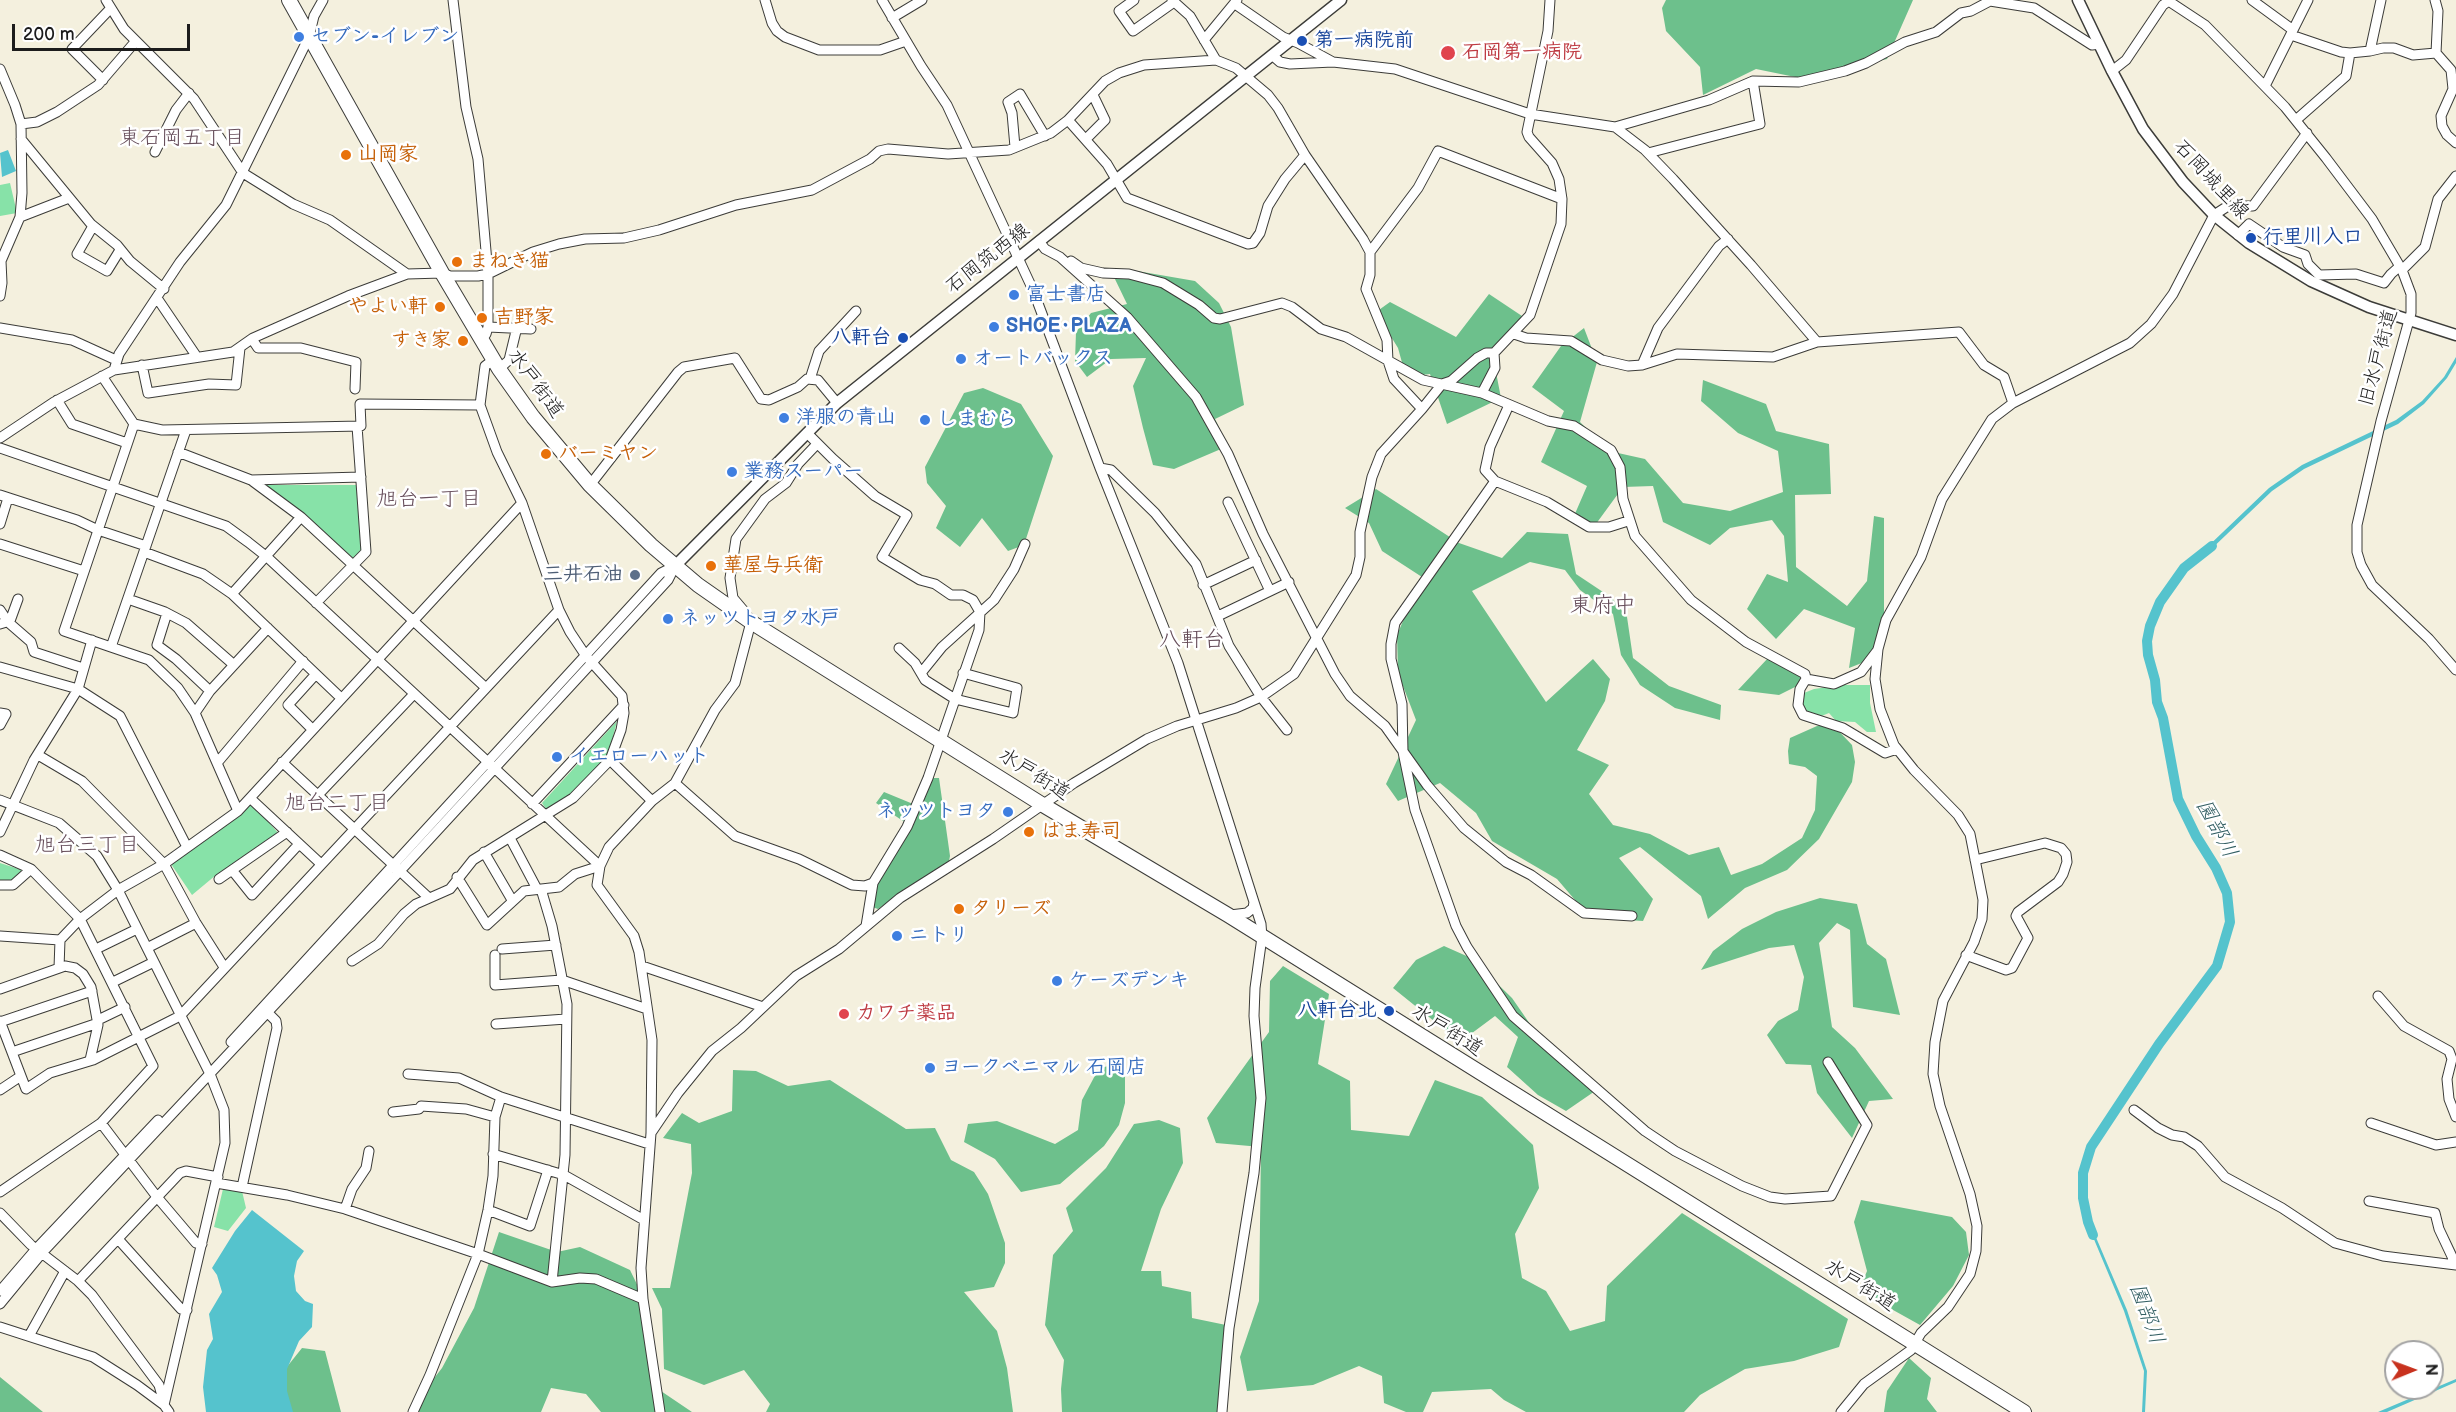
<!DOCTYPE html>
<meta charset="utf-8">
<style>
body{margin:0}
#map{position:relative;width:2456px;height:1412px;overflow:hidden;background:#f4f0de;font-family:"Balsamiq Sans",sans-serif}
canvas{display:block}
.north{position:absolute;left:2384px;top:1340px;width:60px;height:60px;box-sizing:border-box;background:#fff;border:2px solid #a4a4a4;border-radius:50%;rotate:89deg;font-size:16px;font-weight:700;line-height:24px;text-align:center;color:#1c1c1c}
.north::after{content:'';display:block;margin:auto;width:21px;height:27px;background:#c8321e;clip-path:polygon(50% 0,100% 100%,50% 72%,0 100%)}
.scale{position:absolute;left:12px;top:24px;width:178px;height:27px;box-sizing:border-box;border:3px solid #1c1c1c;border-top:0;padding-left:8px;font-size:18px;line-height:21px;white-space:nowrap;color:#1c1c1c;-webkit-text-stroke:4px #fff;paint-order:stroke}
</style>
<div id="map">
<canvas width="2456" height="1412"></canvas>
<div class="north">N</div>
<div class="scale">200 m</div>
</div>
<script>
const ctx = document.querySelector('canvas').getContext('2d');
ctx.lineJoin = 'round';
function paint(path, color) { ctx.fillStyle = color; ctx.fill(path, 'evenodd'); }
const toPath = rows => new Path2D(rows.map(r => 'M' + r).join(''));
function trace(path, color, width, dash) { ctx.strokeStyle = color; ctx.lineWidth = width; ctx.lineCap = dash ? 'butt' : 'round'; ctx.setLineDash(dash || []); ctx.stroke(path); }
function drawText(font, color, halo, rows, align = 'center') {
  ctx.font = font + ' "Balsamiq Sans","Klee One",sans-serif'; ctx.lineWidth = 5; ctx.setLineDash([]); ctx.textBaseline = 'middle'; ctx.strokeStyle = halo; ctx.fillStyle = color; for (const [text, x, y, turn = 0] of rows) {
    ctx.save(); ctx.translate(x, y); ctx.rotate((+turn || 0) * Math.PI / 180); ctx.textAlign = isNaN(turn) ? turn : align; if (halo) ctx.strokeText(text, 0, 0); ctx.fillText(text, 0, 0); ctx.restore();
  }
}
const green = toPath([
 [10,183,17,213,0,216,0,185],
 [265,485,356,485,365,547,353,558],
 [1841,685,1870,685,1870,703,1876,732,1867,732,1855,722,1836,721,1829,713,1814,719,1804,717,1802,702,1804,693,1814,689],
 [617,721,607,760,575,794,546,809,542,803],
 [250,801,279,834,216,875,192,895,171,864],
 [0,863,22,870,12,883,0,882],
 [223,1189,242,1191,246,1208,228,1231,214,1227]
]);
const forest = toPath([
 [1666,0,1913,0,1887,59,1805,79,1756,69,1703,95,1700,67,1666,31,1662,8],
 [1137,271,1195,281,1219,303,1231,327,1244,405,1215,419,1228,446,1174,469,1153,465,1143,428,1133,386,1146,358,1111,359,1087,377,1075,361,1076,332,1091,313,1127,304,1113,275],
 [1489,294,1525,318,1494,362,1501,398,1447,424,1430,374,1406,377,1398,348,1376,312,1390,302,1456,337],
 [1584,328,1597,362,1580,422,1609,451,1645,459,1683,503,1730,511,1783,492,1778,451,1738,433,1701,401,1703,380,1766,404,1776,431,1829,444,1831,494,1795,495,1796,567,1847,606,1867,581,1874,516,1884,518,1884,638,1872,659,1849,668,1855,628,1804,609,1776,639,1747,609,1767,574,1788,582,1784,536,1772,520,1730,528,1710,545,1663,522,1653,486,1623,487,1593,528,1574,516,1587,486,1541,462,1564,411,1532,387,1561,346],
 [983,388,1021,404,1053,456,1024,545,1008,551,982,518,960,547,936,528,946,506,927,483,925,467,964,393],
 [1376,489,1459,543,1502,558,1527,532,1568,534,1576,574,1612,598,1627,617,1633,658,1669,686,1721,705,1720,720,1675,708,1640,685,1621,655,1613,614,1580,590,1565,570,1530,562,1472,591,1546,702,1593,659,1610,679,1605,701,1577,750,1609,765,1589,794,1613,825,1650,834,1689,855,1719,847,1731,875,1762,864,1802,838,1815,810,1817,776,1805,767,1789,764,1788,751,1790,738,1817,726,1832,724,1852,745,1855,762,1852,782,1819,839,1787,870,1745,888,1708,919,1701,896,1640,847,1619,858,1653,899,1643,921,1582,917,1575,900,1557,879,1492,841,1476,813,1440,783,1398,801,1386,784,1416,720,1398,673,1397,635,1422,577,1382,551,1369,523,1345,508],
 [1769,657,1801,674,1799,685,1779,695,1738,690],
 [931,778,939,778,950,856,949,861,878,909,872,907,878,876,909,825,876,803,884,792,918,806],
 [1820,898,1857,904,1867,944,1886,959,1900,1015,1853,1007,1850,930,1837,923,1819,943,1832,1027,1855,1048,1893,1099,1869,1101,1852,1138,1817,1093,1811,1065,1786,1064,1767,1035,1778,1021,1798,1010,1804,977,1794,945,1769,948,1701,970,1713,951,1742,929,1776,912],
 [1444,946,1471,958,1512,998,1548,1050,1598,1089,1566,1111,1538,1095,1507,1067,1518,1037,1495,1016,1460,1042,1393,988,1416,960],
 [1283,966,1329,994,1318,1064,1350,1081,1351,1130,1409,1136,1435,1080,1482,1097,1533,1145,1539,1188,1515,1234,1522,1278,1546,1291,1570,1331,1605,1321,1607,1286,1682,1213,1848,1319,1839,1347,1794,1361,1745,1369,1700,1395,1684,1412,1526,1412,1504,1400,1491,1389,1432,1392,1423,1412,1406,1412,1384,1403,1382,1376,1359,1366,1313,1385,1247,1391,1240,1357,1259,1301,1261,1147,1216,1143,1207,1118,1269,1032,1270,981],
 [1114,1065,1123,1067,1125,1077,1125,1103,1119,1125,1104,1146,1060,1184,1021,1192,995,1159,964,1142,968,1124,997,1121,1055,1144,1078,1130,1082,1100,1099,1068],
 [733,1070,756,1071,788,1086,830,1080,906,1129,935,1128,951,1160,974,1172,988,1194,1005,1243,1005,1263,994,1287,964,1292,997,1331,1007,1368,1013,1412,766,1412,770,1404,744,1370,704,1385,664,1369,662,1309,652,1288,670,1288,692,1173,691,1144,663,1138,682,1113,699,1123,732,1111],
 [1159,1120,1180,1128,1183,1163,1161,1209,1141,1271,1161,1271,1162,1286,1191,1292,1192,1318,1226,1325,1218,1412,1062,1412,1061,1389,1064,1360,1045,1325,1053,1255,1073,1231,1066,1208,1106,1168,1134,1124],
 [1861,1200,1952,1217,1966,1232,1969,1255,1953,1286,1920,1325,1859,1291,1867,1271,1854,1222],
 [499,1232,557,1252,580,1247,630,1270,649,1309,655,1387,692,1412,601,1412,586,1394,551,1388,541,1412,408,1412,442,1368,474,1308],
 [302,1348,325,1351,341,1412,285,1412,286,1368],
 [1909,1358,1931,1378,1927,1399,1937,1412,1884,1412,1887,1391],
 [0,1377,43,1412,0,1412]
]);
const water = toPath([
 [8,150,16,171,2,177,0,153],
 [2456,357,2456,363,2447,378,2424,404,2398,424,2304,469,2272,491,2203,557,2200,554,2269,488,2302,465,2396,420,2422,401,2444,377],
 [252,1210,304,1251,297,1261,294,1276,296,1291,305,1301,313,1304,312,1327,299,1341,287,1369,287,1391,293,1412,206,1412,203,1387,207,1350,213,1339,209,1314,222,1292,217,1275,212,1268,235,1231],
 [2089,1221,2127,1310,2147,1371,2145,1412,2142,1412,2144,1371,2124,1311,2088,1225],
 [2456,1379,2456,1382,2387,1412,2378,1412]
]);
const river = toPath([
 [2093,1235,2088,1222,2083,1198,2083,1173,2091,1147,2159,1044,2217,966,2230,922,2227,893,2216,868,2196,836,2178,799,2163,718,2157,702,2155,680,2148,655,2147,641,2150,626,2160,602,2184,568,2212,546]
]);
const minor = toPath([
 [106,0,124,29,194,99,243,173,293,204,330,220,407,274],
 [453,0,466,107,478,159,488,274,488,327,486,334,481,340],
 [765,0,772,23,777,31,785,37,819,50,880,50,906,41],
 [882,0,921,66,947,105,1033,290,1100,468,1178,663,1261,924,1262,937,1255,988,1254,1016,1261,1098,1254,1173,1229,1328,1222,1412],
 [1134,0,1119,11,1133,31,1174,2],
 [2167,0,2205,25,2285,107,2326,158,2372,219,2402,270,2411,294,2411,313,2381,421,2357,525,2357,552,2361,565,2372,585,2429,639,2456,670],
 [2252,0,2293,30],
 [2435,0,2438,11,2436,53,2451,70,2453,89,2441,116,2442,126,2447,135,2456,143],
 [1235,4,1283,37,1298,43,1333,62,1395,69,1530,114,1615,127,1709,100,1753,81,1799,82,1845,71,1866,63,1905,42,1936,32,1961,13,1971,11,1990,1,2034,8,2092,45,2099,44],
 [892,18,922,0],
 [2291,35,2341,52,2350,53],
 [1204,40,1237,0],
 [2370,51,2381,0],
 [1272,55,1280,62,1290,64,1333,62],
 [0,69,15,105,21,124,22,193,20,217,1,261,2,283,0,296],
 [2112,71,2126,60,2163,5,2170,0],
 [103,80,72,49,111,8],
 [2265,86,2308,0],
 [1068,120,1107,164,1127,198,1248,244,1253,243,1260,233,1268,206,1285,179,1305,155],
 [2296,120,2346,76,2350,53,2370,51,2383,48,2394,48,2413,55,2436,53],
 [21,124,37,122,57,112,98,85,135,42],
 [1615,127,1645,150,1673,179,1751,265,1817,342],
 [1087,138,1105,120,1093,95],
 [21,139,91,224,117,245,130,261,164,289],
 [1015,147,1012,113,1008,102,1020,94,1045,136],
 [155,152,176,110,189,93],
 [1648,153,1760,124,1753,81],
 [20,217,69,198],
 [93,226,77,254,107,271,120,250],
 [2238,235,2249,224,2283,247,2305,255,2308,264,2319,275,2356,274,2384,283,2391,274,2400,266],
 [1039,241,1045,249,1060,257,1127,317,1196,397,1228,454,1263,534,1335,674,1350,696,1385,726,1427,785,1464,828,1506,862,1531,875,1584,913,1632,916],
 [1370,252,1418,188,1438,151,1562,199],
 [1071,261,1081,268,1103,273,1129,274,1163,283,1199,305,1214,318,1220,319,1282,303,1292,307,1321,329,1346,337,1423,380,1482,393,1495,368,1494,353,1530,315,1561,224,1562,199,1559,179,1552,163,1529,137,1527,132,1548,31,1550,0],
 [2402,270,2425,247,2438,199,2456,176],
 [157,298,197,357],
 [488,327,531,329],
 [0,328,72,340,116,360],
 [1514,334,1526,338,1571,341,1602,360,1628,366,1642,365,1677,354,1773,357,1817,342,1959,332,1984,365,2004,377,2013,403],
 [252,339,258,348,301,348,356,362,355,389],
 [142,365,148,393,209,384,236,385,240,348],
 [1642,365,1658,328,1719,246,1728,239],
 [499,369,509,360,517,327],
 [114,370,119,354,180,262,226,205,309,37,314,16,323,0],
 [102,376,134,424,162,430,361,426,360,404,480,405],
 [810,379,819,351,856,311],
 [1482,393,1548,421,1574,426,1611,450,1620,467,1623,499,1635,536,1691,600,1746,642,1805,674,1806,679,1834,684,1861,672,1877,651],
 [57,400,72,424,127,443],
 [1509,405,1490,447,1485,470,1495,481,1547,502,1589,527,1609,527,1628,521],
 [1422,409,1442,384,1451,381,1477,358,1486,353,1494,353],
 [134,424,64,631,149,660,178,688,195,713,238,811],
 [807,433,833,459,875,496,907,515,882,557,920,580,935,584,951,595,963,595,973,600,980,612,979,630,928,778,907,827,873,883,866,926],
 [0,438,54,402,114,370,233,352,253,338,348,296,407,274,442,273,450,276,478,276,488,274,533,252,559,244,585,239,624,238,659,230,736,205,812,190,870,159,879,151,888,149,948,154,1009,150,1051,133,1068,120,1105,81,1119,73,1144,65,1216,60],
 [0,448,226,526,248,542,267,557,600,866,597,885,634,936,639,952,652,1040,651,1133,641,1268,643,1299,660,1412],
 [178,452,251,480,301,517,486,688],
 [1100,468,1111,470,1155,513,1196,564,1229,646,1261,697,1287,730],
 [251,480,361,477],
 [1495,481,1395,623,1391,644,1391,659,1402,704,1403,752,1415,810,1456,926,1467,947,1513,1016,1645,1131,1675,1151,1742,1186,1770,1197,1785,1199,1831,1196,1867,1125,1828,1062],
 [590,485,678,372,684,367,735,358,761,399,769,400,798,387,807,379,818,380,837,403],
 [0,495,77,520,98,530,146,546],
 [1228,502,1270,591],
 [0,524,8,498],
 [0,544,84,571],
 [144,552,203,574,232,594,341,698],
 [1203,585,1256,560],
 [232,594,301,517],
 [128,599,165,612,186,623,234,665],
 [316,603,366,552,357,426],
 [0,610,8,622,31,642,34,652,83,668],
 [167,613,157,645,176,659,210,691],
 [1218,616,1289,582],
 [743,617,744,611,733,598,730,578,736,539,765,499,786,483,798,464,817,444],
 [0,624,10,621,18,599],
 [111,647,186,430],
 [899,648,915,663,925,680,955,699,1013,713,1017,688,963,673],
 [0,667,78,689,120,716,187,847],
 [921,673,942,647,994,600,1014,569,1025,544],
 [1806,679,1800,689,1798,705,1803,715,1843,728,1885,753,1897,749],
 [0,713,6,714,0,725],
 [195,713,210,691,268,628],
 [312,729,288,705,316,674],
 [38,755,82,781,164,864,196,923,224,967],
 [610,760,652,801],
 [282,762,429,898],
 [217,763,303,661],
 [675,783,735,836,799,859,852,885,865,886,873,883],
 [318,795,414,694],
 [250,798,321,864],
 [0,800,59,823,97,856,118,890,210,1074,224,1110,225,1143,164,1405],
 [532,804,624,705],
 [0,832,34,760,78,689,92,640],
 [510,838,537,889],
 [484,852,512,900],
 [0,855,31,869,80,919,153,1066,101,1123,0,1192],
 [232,870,252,895,299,844],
 [457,877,487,925,524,891,559,887,575,874,600,866,609,847,652,801,675,783,715,710,735,683,751,622],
 [219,879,287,832],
 [0,885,13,885,31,869],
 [541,889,552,926,567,1004,565,1155,552,1282],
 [1230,915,1247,913,1253,908,1254,902],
 [0,936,60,940],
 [147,948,196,923],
 [96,949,137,929],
 [502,949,556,945],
 [495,955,495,985,562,980,647,1009],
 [1966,955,2006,970,2012,968,2028,938,2016,916,2018,912,2058,882,2063,874,2067,862,2066,854,2061,848,2045,843,1975,860],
 [352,961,378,944,404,914,416,904,450,889,473,860,573,798,610,760,621,730,624,713,622,696,586,656,570,632,559,610,522,503,497,452,480,405,485,366,493,360],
 [642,966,763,1007],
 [59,968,60,940,80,919,118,890,164,864,238,811,522,503],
 [113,982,154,962],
 [0,989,65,966,75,968,83,974,91,987,98,1025,90,1060],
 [2378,996,2404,1026,2449,1051,2452,1059,2447,1079,2449,1099,2456,1117],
 [98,1020,125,1007],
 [0,1021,26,1089,50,1073,93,1060,180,1016,559,610],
 [0,1022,92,991],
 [496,1024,566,1019],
 [231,1042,661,573,675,566],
 [12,1052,98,1023],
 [408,1074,459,1078,501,1097,649,1144],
 [0,1090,21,1076],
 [2134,1110,2158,1128,2172,1135,2184,1137,2198,1146,2225,1177,2282,1208,2335,1243,2383,1256,2456,1265],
 [393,1112,419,1109,421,1106,466,1109,495,1117],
 [101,1123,157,1197,196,1243,202,1244],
 [2371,1123,2436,1145,2456,1142],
 [651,1133,678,1093,712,1051,741,1028,796,976,839,949,900,898,993,839,1074,783,1147,739,1177,726,1236,708,1261,697,1294,674,1356,575,1360,557,1360,532,1372,477,1381,454,1422,409,1394,379,1388,361,1387,340,1366,289,1370,275,1370,252,1363,239,1305,155,1278,108,1268,95,1236,68,1216,60,1190,16,1172,0],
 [493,1154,564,1175,644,1220],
 [216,1183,287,1195,345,1209,478,1254,552,1282,580,1278,596,1279,643,1299],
 [242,1187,277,1028,276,1021,267,1012],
 [2369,1201,2435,1213,2439,1229,2456,1265],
 [345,1209,352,1189,366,1168,369,1151],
 [488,1210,530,1226,548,1170],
 [0,1213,31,1245,78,1281,92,1295,159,1385,164,1403],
 [118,1239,181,1309,187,1310],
 [78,1281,180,1173,186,1171,218,1177],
 [0,1291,36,1249,158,1120],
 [0,1304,42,1253,129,1160,400,871,668,580,675,566],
 [0,1327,93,1357,137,1385,164,1405,169,1412],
 [29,1336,65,1271],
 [413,1412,430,1375,478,1254,488,1210,493,1176,495,1117,501,1097],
 [1841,1412,1864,1384,1911,1350,1921,1333,1948,1307,1970,1274,1976,1251,1977,1226,1970,1194,1940,1106,1933,1074,1935,1042,1943,1001,1974,942,1982,919,1983,900,1970,834,1958,815,1914,770,1894,745,1880,709,1875,679,1878,649,1886,620,1921,557,1942,499,1992,419,2013,403,2130,343,2151,324,2173,294,2214,215,2228,206,2253,206,2307,133]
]);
const major = toPath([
 [2078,0,2112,71,2143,129,2183,182,2214,215,2249,243,2311,281,2369,307,2456,335],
 [675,566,837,403,1341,0]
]);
const highway = toPath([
 [289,0,442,273,499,369,533,417,590,485,651,545,698,585,751,622,1043,805,1228,915,2024,1412]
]);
const markers = [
 [299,37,6,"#3f7fe0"],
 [1302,41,6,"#1a4fb4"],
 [1448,53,8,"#e0444e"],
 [346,155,6,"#e8710a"],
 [2251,238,6,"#1a4fb4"],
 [457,262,6,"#e8710a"],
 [1014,295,6,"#3f7fe0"],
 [440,307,6,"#e8710a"],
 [482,318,6,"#e8710a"],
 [994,327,6,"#3f7fe0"],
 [903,338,6,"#1a4fb4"],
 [463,341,6,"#e8710a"],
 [961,359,6,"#3f7fe0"],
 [784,418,6,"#3f7fe0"],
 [925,420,6,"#3f7fe0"],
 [546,454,6,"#e8710a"],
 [732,472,6,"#3f7fe0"],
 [711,566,6,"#e8710a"],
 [635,575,6,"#5c6f8a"],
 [668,619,6,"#3f7fe0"],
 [557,757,6,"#3f7fe0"],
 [1008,812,6,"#3f7fe0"],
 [1029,832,6,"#e8710a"],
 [959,909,6,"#e8710a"],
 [897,936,6,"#3f7fe0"],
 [1057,981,6,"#3f7fe0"],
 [1389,1011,6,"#1a4fb4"],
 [844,1014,6,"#e0444e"],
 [930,1068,6,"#3f7fe0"]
];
const shopNames = [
 ["セブン-イレブン",311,37],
 ["富士書店",1026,295],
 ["SHOE･PLAZA",1006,327],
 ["オートバックス",973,359],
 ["洋服の青山",796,418],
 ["しまむら",937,420],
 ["業務スーパー",744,472],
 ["ネッツトヨタ水戸",680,619],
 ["イエローハット",569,757],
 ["ネッツトヨタ",996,812,"right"],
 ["ニトリ",909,936],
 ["ケーズデンキ",1069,981],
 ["ヨークベニマル 石岡店",942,1068]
];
const transitNames = [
 ["第一病院前",1314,41],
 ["行里川入口",2263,238],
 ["八軒台",891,338,"right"],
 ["八軒台北",1377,1011,"right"]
];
const healthNames = [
 ["石岡第一病院",1462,53],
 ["カワチ薬品",856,1014]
];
const foodNames = [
 ["山岡家",358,155],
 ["まねき猫",469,262],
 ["やよい軒",428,307,"right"],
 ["吉野家",494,318],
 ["すき家",451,341,"right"],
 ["バーミヤン",558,454],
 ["華屋与兵衛",723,566],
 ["はま寿司",1041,832],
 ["タリーズ",971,909]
];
const streetNames = [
 ["石岡城里線",2211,180,47],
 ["石岡筑西線",988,259,-38],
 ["旧水戸街道",2379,358,-75],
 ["水戸街道",535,384,54],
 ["水戸街道",1034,775,32],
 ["水戸街道",1447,1031,32],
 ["水戸街道",1860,1286,32]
];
const serviceNames = [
 ["三井石油",623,575]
];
const neighbourhoodNames = [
 ["東石岡五丁目",182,139],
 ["旭台一丁目",429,500],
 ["旭台二丁目",337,804],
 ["旭台三丁目",87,846]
];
const waterNames = [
 ["園部川",2216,829,62],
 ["園部川",2146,1314,70]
];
const quarterNames = [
 ["東府中",1603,606],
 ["八軒台",1192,640]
];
paint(green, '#87e2a8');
paint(forest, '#6dc08c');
paint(water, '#55c3cd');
trace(river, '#55c3cd', 10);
trace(minor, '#3c3c39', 11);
trace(major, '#3c3c39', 13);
trace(highway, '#3c3c39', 16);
trace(minor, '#fff', 9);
trace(major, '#fff', 10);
trace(highway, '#fff', 14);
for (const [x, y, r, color] of markers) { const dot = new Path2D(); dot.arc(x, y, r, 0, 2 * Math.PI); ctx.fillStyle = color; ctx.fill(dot); trace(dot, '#fff', 2); }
drawText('bold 20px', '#366cbe', '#fff', shopNames, 'left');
drawText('bold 20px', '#164399', '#fff', transitNames, 'left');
drawText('bold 20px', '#be3a42', '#fff', healthNames, 'left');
drawText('bold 20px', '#c56008', '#fff', foodNames, 'left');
drawText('20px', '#1c1c1c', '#fff', streetNames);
drawText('bold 20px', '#4e5e75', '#fff', serviceNames, 'right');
drawText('21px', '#664d5a', '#fff', neighbourhoodNames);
drawText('italic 21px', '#335f63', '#fff', waterNames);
drawText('22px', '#664d5a', '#fff', quarterNames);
</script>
